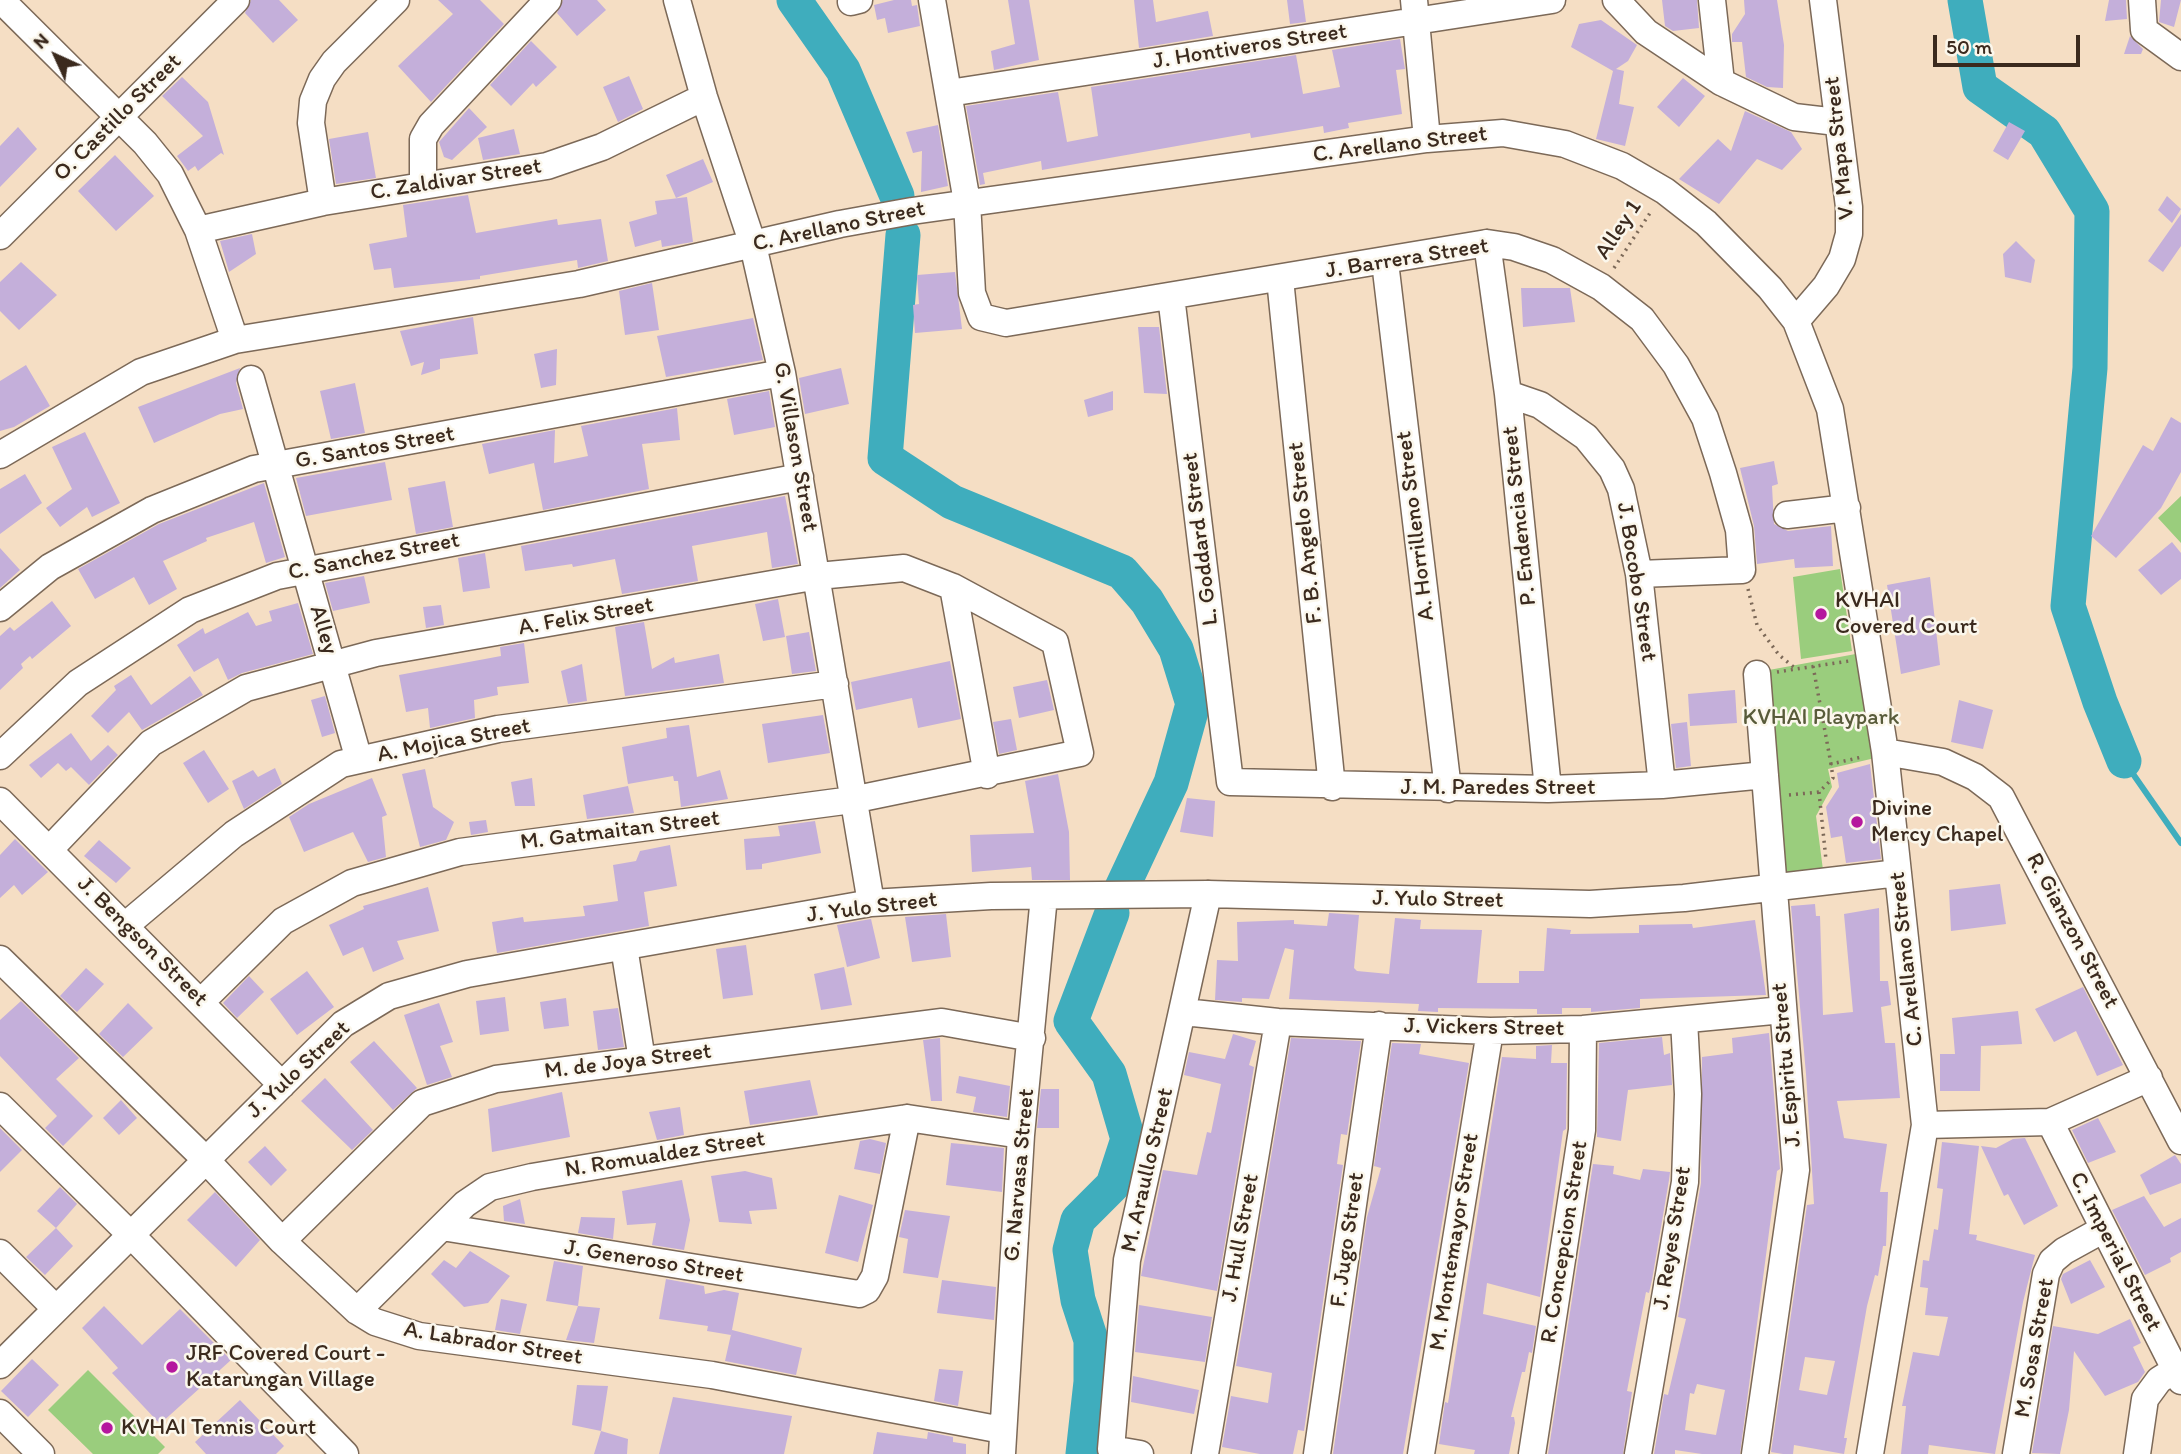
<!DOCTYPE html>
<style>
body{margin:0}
#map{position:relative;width:2181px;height:1454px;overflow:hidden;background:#f5dec4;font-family:Itim,sans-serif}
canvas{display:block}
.north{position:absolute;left:21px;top:21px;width:70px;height:70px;-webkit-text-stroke:5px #fbf7ec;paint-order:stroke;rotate:315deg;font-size:19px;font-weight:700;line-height:28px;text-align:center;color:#3b2a1e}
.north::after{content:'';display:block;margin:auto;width:24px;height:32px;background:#3b2a1e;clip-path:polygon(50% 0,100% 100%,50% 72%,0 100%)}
.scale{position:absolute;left:1933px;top:35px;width:147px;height:32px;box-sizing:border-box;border:4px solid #3b2a1e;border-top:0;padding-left:9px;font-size:21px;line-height:24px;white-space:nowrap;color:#3b2a1e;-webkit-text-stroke:5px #fbf7ec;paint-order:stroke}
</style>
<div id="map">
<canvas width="2181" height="1454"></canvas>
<div class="north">N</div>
<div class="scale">50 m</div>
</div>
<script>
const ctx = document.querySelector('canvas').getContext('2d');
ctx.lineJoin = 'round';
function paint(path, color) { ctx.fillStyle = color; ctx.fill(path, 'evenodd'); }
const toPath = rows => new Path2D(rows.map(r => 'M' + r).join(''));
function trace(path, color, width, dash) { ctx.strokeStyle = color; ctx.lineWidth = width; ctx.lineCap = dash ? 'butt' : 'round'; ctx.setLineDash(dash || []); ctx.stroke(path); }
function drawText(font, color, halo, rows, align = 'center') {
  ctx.font = font + ' Itim,sans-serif'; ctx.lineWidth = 5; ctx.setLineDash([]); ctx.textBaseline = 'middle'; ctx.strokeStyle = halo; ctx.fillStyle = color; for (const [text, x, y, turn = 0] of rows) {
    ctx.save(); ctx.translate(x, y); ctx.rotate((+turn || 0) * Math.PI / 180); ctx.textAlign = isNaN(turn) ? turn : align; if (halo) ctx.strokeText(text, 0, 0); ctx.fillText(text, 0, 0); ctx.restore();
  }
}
const green = toPath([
 [2181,496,2181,543,2158,518],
 [1840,569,1852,651,1801,659,1793,577],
 [1861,653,1875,758,1828,769,1832,787,1816,816,1823,870,1785,876,1769,670],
 [88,1370,165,1447,158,1454,93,1454,48,1410]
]);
const stream = toPath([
 [2124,761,2181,843]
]);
const river = toPath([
 [794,0,843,70,897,196],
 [1965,0,1980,87,2044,132,2092,211,2090,368,2068,606,2100,702,2124,761],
 [903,235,885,458,952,502,1122,572,1147,601,1176,649,1193,704,1171,783,1119,894],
 [1083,1454,1091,1382,1091,1340,1078,1300,1070,1250,1078,1220,1113,1185,1128,1139,1109,1074,1071,1021,1112,913]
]);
const building = toPath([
 [251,0,279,0,298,20,273,43,245,13],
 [438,0,480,0,504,24,431,102,398,66,453,14],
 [563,0,597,0,606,10,577,36,557,13],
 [894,0,911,0,912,6,917,5,920,26,888,33,885,18,877,20,874,5],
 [1008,0,1029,0,1039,60,994,70,991,51,1015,44],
 [1134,0,1153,0,1156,22,1208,11,1213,36,1139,48],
 [1287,0,1303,0,1306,22,1290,24],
 [1662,0,1697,0,1699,28,1673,31,1665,26],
 [1744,0,1777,0,1784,45,1783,88,1767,87,1746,77,1742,42,1732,42,1732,34,1745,14],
 [2109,0,2126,0,2127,19,2105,21],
 [2161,0,2181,0,2174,27,2159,22],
 [1601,20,1637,45,1628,61,1616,69,1624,71,1619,104,1634,107,1625,146,1596,139,1613,71,1571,47,1579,24],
 [2130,36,2143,49,2141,54,2124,54],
 [1400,39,1405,69,1396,70,1402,114,1348,123,1349,128,1324,133,1323,126,1251,138,1250,133,1042,170,1041,161,983,173,985,184,980,185,966,106,1058,92,1067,142,1098,136,1091,87,1296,55,1303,94,1340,87,1332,50],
 [531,41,557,67,536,87,533,83,511,106,490,85],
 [629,76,643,109,618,122,603,87],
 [182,77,208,102,224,155,221,153,198,171,195,166,188,171,177,156,203,136,162,96],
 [1683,78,1705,96,1679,127,1657,107],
 [469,108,487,127,452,160,444,157,439,142],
 [1745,111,1791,132,1802,149,1782,170,1757,159,1719,204,1679,179,1718,139,1731,151],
 [2009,122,2025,131,2008,160,1993,151],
 [938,125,948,186,921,192,922,151,913,153,906,132],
 [18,127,37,149,0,187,0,146],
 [514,129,520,154,483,160,478,138],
 [368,132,376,178,336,184,329,139],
 [115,155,154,196,116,231,78,191],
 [703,159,713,182,676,198,666,175],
 [468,195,476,233,557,219,558,225,601,219,608,261,578,268,577,260,480,276,480,279,394,288,391,268,374,270,369,244,407,237,403,205],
 [2167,196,2181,209,2172,223,2158,210],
 [687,197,693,242,662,247,661,240,635,247,629,222,657,214,655,201],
 [2181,214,2181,246,2163,272,2148,261],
 [252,234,256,254,229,272,220,241],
 [2016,241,2035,260,2031,283,2005,277,2003,254],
 [21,262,57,295,19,330,0,311,0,282],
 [955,272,962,329,915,333,913,305,919,304,917,275],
 [652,283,659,330,625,335,619,291],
 [1521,288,1570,288,1575,322,1523,327],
 [473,317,478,354,440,359,440,369,421,375,424,362,411,366,400,331],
 [753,318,763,360,666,377,657,336],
 [1138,327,1159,327,1167,394,1144,393],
 [557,349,556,385,541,388,534,354],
 [26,365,50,406,14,427,0,431,0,381],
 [240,368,236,383,243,409,220,414,154,443,138,407],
 [841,368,849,404,805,414,799,378],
 [355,383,365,433,331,439,320,391],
 [769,391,775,427,734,435,727,399],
 [1113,391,1113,410,1088,417,1084,400],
 [677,408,680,440,642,444,649,489,543,510,534,463,489,474,482,444,555,430,554,463,588,456,581,426],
 [2171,417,2181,423,2181,472,2161,508,2116,558,2091,536,2143,445,2153,451],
 [85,432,120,503,92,517,87,507,60,527,46,508,72,489,52,447],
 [1774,461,1778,484,1772,486,1774,524,1788,531,1831,526,1833,566,1795,568,1794,559,1757,564,1754,526,1740,468],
 [385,462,392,500,306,516,296,478],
 [25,474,42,503,0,534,0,489],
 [445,481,453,527,416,534,408,488],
 [264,483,285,557,266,563,254,522,206,538,207,541,163,561,177,589,149,605,134,577,95,599,78,569,159,524],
 [785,496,798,564,772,568,767,532,692,546,698,581,622,594,615,559,573,567,572,564,525,571,521,546],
 [2172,542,2181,553,2181,579,2161,595,2138,570],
 [0,548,20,570,0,588],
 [485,553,490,588,463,592,458,558],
 [364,576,370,603,333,611,325,583],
 [1930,577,1940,665,1901,674,1887,585],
 [778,599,785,637,763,641,755,604],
 [52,601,71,626,32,659,30,656,21,664,23,668,0,690,0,636,10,627,14,631],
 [298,603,313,654,242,673,228,680,218,658,194,672,177,645,203,628,205,634,248,612,256,626,272,621,269,611],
 [441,605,444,625,426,628,423,607],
 [644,622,652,669,674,657,675,663,719,654,724,683,625,696,615,627],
 [809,632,816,671,792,674,786,636],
 [524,643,529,683,497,687,498,695,474,700,475,718,430,728,428,708,406,712,399,675,501,656,500,647],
 [950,661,961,719,918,728,912,698,856,710,851,682],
 [582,664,587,701,568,704,561,671],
 [131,675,151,705,190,676,203,695,142,730,129,712,108,733,91,716,116,690,114,686],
 [1047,680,1054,710,1019,718,1013,687],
 [1735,690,1737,723,1690,726,1688,694],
 [325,696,335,733,322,737,311,700],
 [1959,700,1993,710,1983,749,1951,742],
 [823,715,830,753,768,763,762,724],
 [1011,719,1017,750,999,754,993,722],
 [1687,722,1691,766,1676,768,1671,724],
 [689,725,697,777,720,770,728,799,681,807,678,781,674,781,673,776,628,784,622,747,667,738,666,728],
 [71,733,91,761,108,745,118,755,89,785,71,767,66,771,58,763,41,778,29,765],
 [204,750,229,789,208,803,183,763],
 [1870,764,1881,859,1846,863,1842,836,1831,838,1826,807,1839,787,1837,773],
 [275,768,282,784,244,809,232,781,253,770,258,777],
 [425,769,433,807,454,822,446,840,420,847,402,774],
 [1058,774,1069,832,1070,880,1032,880,1031,867,972,872,970,835,1034,833,1025,781],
 [372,778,387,815,382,817,386,857,368,862,353,832,304,852,289,817,309,804],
 [532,778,535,806,515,806,511,782],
 [628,786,634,813,587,819,583,795],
 [1187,798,1215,801,1213,837,1180,832],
 [486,820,488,832,471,835,469,822],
 [815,821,821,853,762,864,762,869,746,870,744,839,780,836,778,826],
 [15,839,48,872,22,895,14,885,0,898,0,855],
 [99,840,131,868,116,883,84,856],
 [670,845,677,886,644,892,649,926,497,953,492,922,523,917,524,922,585,916,583,906,618,901,613,865,636,861,640,851],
 [2000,884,2006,924,1951,931,1949,890],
 [428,887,439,931,397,941,404,959,373,972,363,947,343,956,329,925,364,909,363,906],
 [1815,904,1816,916,1820,916,1823,1015,1853,1012,1844,914,1879,908,1880,981,1888,981,1891,1005,1881,1007,1885,1043,1895,1043,1900,1098,1837,1101,1844,1138,1887,1144,1880,1192,1888,1192,1886,1246,1883,1246,1878,1276,1875,1275,1867,1306,1844,1438,1847,1438,1844,1454,1794,1445,1793,1454,1783,1454,1771,1452,1807,1205,1814,1204,1806,1074,1791,906],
 [1805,1357,1835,1361,1827,1395,1799,1390],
 [1329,913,1359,915,1354,968,1357,971,1389,974,1395,918,1421,920,1420,929,1482,930,1477,983,1519,983,1519,971,1544,971,1547,928,1571,930,1570,934,1639,933,1639,925,1692,924,1693,928,1755,920,1766,995,1640,999,1640,1008,1591,1012,1591,1008,1562,1008,1562,1014,1537,1014,1537,1009,1438,1008,1438,1012,1418,1011,1419,1004,1289,999,1294,950,1285,948,1269,999,1242,998,1242,1002,1215,1000,1217,960,1238,961,1237,922,1294,920,1294,924,1327,926],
 [946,914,951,957,912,962,905,917],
 [871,919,880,958,847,967,837,925],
 [746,945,753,995,723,999,716,949],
 [844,967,852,1005,821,1010,814,974],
 [86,968,104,984,77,1012,60,996],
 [307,971,334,1007,297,1035,270,999],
 [249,976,264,992,237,1018,223,1003],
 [2083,987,2123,1065,2097,1076,2076,1031,2054,1042,2035,1009],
 [505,997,509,1031,480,1035,476,1001],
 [566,998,569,1026,544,1029,540,1002],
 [21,1001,79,1058,56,1079,93,1116,63,1146,45,1128,57,1116,0,1056,0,1020],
 [128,1003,153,1028,123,1057,99,1034],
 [439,1003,453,1042,440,1046,452,1077,427,1085,404,1015],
 [618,1008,624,1047,598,1050,593,1011],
 [2018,1011,2022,1044,1981,1046,1980,1091,1940,1091,1940,1054,1955,1054,1952,1018],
 [1769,1033,1780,1169,1777,1171,1740,1454,1702,1454,1675,1450,1675,1454,1654,1454,1664,1394,1668,1395,1686,1319,1678,1317,1701,1183,1702,1057,1733,1053,1732,1038],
 [1697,1384,1725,1390,1716,1435,1685,1430,1690,1393,1694,1394],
 [1233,1034,1256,1041,1249,1065,1254,1067,1217,1291,1141,1276,1163,1170,1197,1175,1207,1132,1211,1133,1221,1084,1184,1075,1189,1052,1225,1059],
 [1662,1037,1664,1055,1670,1053,1672,1085,1628,1090,1621,1141,1597,1137,1599,1043],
 [940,1038,942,1101,931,1101,923,1040],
 [1291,1038,1361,1041,1347,1135,1341,1134,1337,1164,1343,1165,1304,1431,1298,1430,1293,1454,1260,1454,1222,1447,1231,1396,1268,1403,1272,1373,1236,1366],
 [374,1041,417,1088,393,1110,350,1062],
 [1392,1043,1421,1044,1419,1054,1469,1063,1403,1454,1333,1454,1367,1217,1381,1168,1374,1166],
 [1552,1045,1551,1063,1567,1063,1566,1129,1563,1131,1540,1297,1487,1283,1483,1314,1536,1326,1532,1353,1529,1352,1525,1372,1522,1372,1511,1417,1514,1417,1515,1423,1509,1454,1474,1454,1475,1450,1439,1444,1445,1402,1448,1403,1502,1057,1536,1059,1536,1046],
 [959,1076,1010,1086,1007,1117,973,1112,976,1097,956,1093],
 [325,1078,373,1130,352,1150,301,1101],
 [810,1080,818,1115,750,1125,744,1091],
 [1041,1089,1059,1089,1059,1128,1037,1128],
 [562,1092,570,1137,492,1152,488,1109],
 [121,1100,137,1118,119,1135,103,1118],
 [680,1107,684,1135,657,1140,649,1112],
 [2098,1118,2116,1152,2088,1163,2072,1130],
 [0,1128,22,1150,0,1172],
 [2025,1138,2058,1206,2024,1225,2008,1194,2004,1196,1981,1146,1996,1148,2013,1139],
 [870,1139,886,1143,880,1174,854,1169,860,1141],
 [1942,1142,1979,1146,1969,1234,1977,1235,1976,1240,2035,1255,2023,1302,1995,1454,1929,1445,1928,1454,1901,1454,1906,1406,1902,1406,1913,1352,1939,1356,1948,1317,1925,1315,1928,1288,1920,1287,1923,1260,1929,1261,1934,1229,1938,1230,1943,1189,1937,1188],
 [951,1143,1004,1148,1002,1192,946,1185],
 [265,1146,287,1170,271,1186,248,1162],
 [2175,1155,2181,1164,2181,1183,2150,1195,2140,1175],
 [1593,1164,1614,1166,1613,1174,1640,1180,1643,1169,1670,1172,1669,1180,1652,1280,1649,1293,1646,1292,1627,1391,1632,1392,1623,1454,1548,1454],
 [745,1171,772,1178,777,1209,749,1211,752,1224,719,1222,711,1176],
 [682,1180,690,1220,684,1250,652,1245,656,1223,627,1225,622,1191],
 [60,1187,77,1204,56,1228,37,1211],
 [215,1192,260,1240,236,1267,187,1220],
 [839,1195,873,1205,858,1262,825,1253],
 [2144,1196,2164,1227,2181,1218,2181,1252,2170,1258,2171,1262,2145,1275,2112,1210],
 [520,1199,525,1224,504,1221,503,1206],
 [905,1210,950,1216,938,1278,903,1273,908,1239,899,1237],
 [581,1217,615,1218,613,1239,578,1233],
 [56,1228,73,1246,45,1275,26,1257],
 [470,1251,510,1276,488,1303,464,1307,431,1274,444,1260,456,1268],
 [2090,1260,2105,1287,2071,1304,2061,1279,2063,1274],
 [554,1261,583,1266,578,1306,546,1301],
 [666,1279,704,1286,705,1294,724,1290,739,1293,731,1335,707,1331,708,1326,659,1319],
 [942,1280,996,1287,994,1320,937,1313],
 [501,1299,527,1304,520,1334,495,1330],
 [1139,1305,1212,1317,1205,1362,1135,1352],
 [104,1306,142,1345,180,1309,231,1360,160,1424,112,1373,118,1368,82,1328],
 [578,1306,600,1308,594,1343,566,1340],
 [2130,1319,2141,1343,2133,1347,2145,1372,2138,1382,2105,1396,2074,1351,2069,1410,2060,1454,2032,1453,2053,1326,2098,1334],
 [732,1330,802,1348,796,1375,725,1361],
 [32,1359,59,1385,28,1417,1,1391],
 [939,1369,963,1371,958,1406,934,1401],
 [1133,1376,1199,1390,1194,1414,1131,1402],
 [577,1385,608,1386,601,1431,572,1425],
 [673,1397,792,1416,784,1454,659,1454],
 [240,1400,284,1446,276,1454,206,1454,195,1442],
 [601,1431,628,1439,627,1454,594,1454],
 [877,1432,927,1439,928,1432,953,1437,953,1442,966,1444,966,1454,873,1454]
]);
const path = toPath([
 [1614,268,1652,210],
 [1748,589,1757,625,1779,655,1796,669],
 [1813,666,1831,764],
 [1777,672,1849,661],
 [1819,792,1826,860],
 [1789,795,1819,792,1833,778,1831,764,1862,757]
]);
const minor = toPath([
 [1,0,145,143,170,174,198,230,235,340],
 [677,0,704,97,753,245,782,373,871,903],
 [932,0,967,202,972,293,981,317,1006,323,1487,243,1514,247,1552,260,1601,287,1642,319,1676,365,1705,418,1723,473,1739,530,1742,570,1639,574],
 [1414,0,1427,139],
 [1616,0,1646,32,1721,82,1794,117,1837,122],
 [1712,0,1721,82],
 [2142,0,2144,30,2181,57],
 [851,2,859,0],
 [949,93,1552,0],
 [423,185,423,139,431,125,548,0],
 [323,202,311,123,313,101,322,79,334,62,396,0],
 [198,230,323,202,547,166,602,147,704,97],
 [0,236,236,0],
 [1487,243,1508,394,1548,789],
 [1385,262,1448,789],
 [1280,279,1332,787],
 [1171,296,1230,782,1548,789,1662,785,1765,775],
 [1796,321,1826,286,1842,259,1849,234,1849,207,1823,0],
 [251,379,359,760],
 [1508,394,1540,405,1586,437,1612,469,1621,489,1639,574,1662,785],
 [0,455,141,372,235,340,579,284,840,224,912,211,1427,139,1503,133,1565,144,1622,166,1665,191,1706,223,1770,288,1796,321,1830,409,1885,752,1925,1125,1870,1454],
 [1787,515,1847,508],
 [953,587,987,775],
 [0,608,50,567,152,510,254,469,782,373],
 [1885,752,1943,762,1975,777,2001,797,2181,1141],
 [0,756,78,683,190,610,277,576,800,477],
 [0,801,282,1085],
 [49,850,151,743,246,688,376,653,818,576,904,568,953,587,1055,642,1080,753,852,800,460,852,352,883,283,921,201,1002],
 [126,925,234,834,341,764,498,729,835,684],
 [624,947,642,1060],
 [0,959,205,1159,282,1241,357,1311,375,1322,419,1336,712,1375,1002,1430],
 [1184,1012,1278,1022,1490,1031,1583,1029,1783,1010],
 [0,1106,131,1235,345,1454],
 [2050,1122,2181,1381],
 [1925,1125,2050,1122,2149,1078],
 [442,1227,859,1294,867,1290,875,1276,907,1118],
 [282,1241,422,1103,496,1079,942,1022,1032,1038],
 [0,1253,55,1308],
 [357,1311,465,1204,490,1187,532,1177,703,1148,907,1118,1021,1135],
 [0,1365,343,1024,389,996,467,974,871,903,991,896,1208,894,1590,904,1684,898,1898,873],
 [0,1413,41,1454],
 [1002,1454,1021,1135,1044,896],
 [1140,1454,1111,1449,1127,1260,1208,894],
 [1205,1454,1278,1022],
 [1317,1454,1379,1025],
 [1421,1454,1490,1031],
 [1532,1454,1582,1130,1583,1029],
 [1638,1454,1685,1182,1688,1094,1684,1020],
 [1755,1454,1796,1170,1757,674],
 [2016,1454,2046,1274,2052,1261,2064,1251,2104,1229],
 [2137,1454,2145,1399,2159,1380,2175,1370]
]);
const markers = [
 [1821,614,7,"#b5179e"],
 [1857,822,7,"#b5179e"],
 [172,1367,7,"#b5179e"],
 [107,1428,7,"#b5179e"]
];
const streetNames = [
 ["J. Hontiveros Street",1250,47,-9],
 ["O. Castillo Street",118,118,-45],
 ["C. Arellano Street",1400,145,-7],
 ["V. Mapa Street",1840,148,-96],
 ["C. Zaldivar Street",456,180,-9],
 ["C. Arellano Street",839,227,-12],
 ["Alley 1",1619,230,-57],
 ["J. Barrera Street",1407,259,-9],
 ["G. Villason Street",795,447,80],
 ["G. Santos Street",375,448,-10],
 ["P. Endencia Street",1520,516,-96],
 ["A. Horrilleno Street",1416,526,-97],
 ["F. B. Angelo Street",1306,533,-96],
 ["L. Goddard Street",1201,539,-97],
 ["C. Sanchez Street",374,557,-11],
 ["J. Bocobo Street",1636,582,81],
 ["A. Felix Street",586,617,-10],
 ["Alley",323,630,73],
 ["A. Mojica Street",454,741,-11],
 ["J. M. Paredes Street",1498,788],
 ["M. Gatmaitan Street",620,831,-7],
 ["J. Yulo Street",1438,900,1],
 ["J. Yulo Street",872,908,-7],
 ["R. Gianzon Street",2072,931,62],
 ["J. Bengson Street",142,942,45],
 ["C. Arellano Street",1907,959,-96],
 ["J. Vickers Street",1484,1028,1],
 ["M. de Joya Street",628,1062,-7],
 ["J. Espiritu Street",1787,1065,-95],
 ["J. Yulo Street",299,1070,-43],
 ["N. Romualdez Street",665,1155,-9],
 ["M. Araullo Street",1148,1170,-77],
 ["G. Narvasa Street",1020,1175,-85],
 ["J. Hull Street",1241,1238,-80],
 ["J. Reyes Street",1673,1238,-81],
 ["F. Jugo Street",1348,1240,-82],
 ["M. Montemayor Street",1455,1242,-81],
 ["R. Concepcion Street",1565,1242,-81],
 ["C. Imperial Street",2115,1252,63],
 ["J. Generoso Street",654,1262,9],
 ["A. Labrador Street",493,1344,9],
 ["M. Sosa Street",2035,1348,-80]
];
const poiNames = [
 ["KVHAI",1835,601],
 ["Covered Court",1835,627],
 ["Divine",1871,809],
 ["Mercy Chapel",1871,835],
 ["JRF Covered Court -",186,1354],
 ["Katarungan Village",186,1380],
 ["KVHAI Tennis Court",121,1428]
];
const parkNames = [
 ["KVHAI Playpark",1821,718]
];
paint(green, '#9acd7d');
trace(stream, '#3fadbd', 6);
trace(river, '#3fadbd', 35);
paint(building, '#c4afda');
trace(minor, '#7c6958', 29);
trace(path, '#7c6958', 3.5, [2, 5]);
trace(minor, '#fff', 26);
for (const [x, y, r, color] of markers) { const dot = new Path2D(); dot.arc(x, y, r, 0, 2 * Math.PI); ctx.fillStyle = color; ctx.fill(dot); trace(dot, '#fbf7ec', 2.5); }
drawText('23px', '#3b2a1e', '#fbf7ec', streetNames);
drawText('23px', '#3b2a1e', '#fbf7ec', poiNames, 'left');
drawText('23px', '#585b3a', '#fbf7ec', parkNames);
</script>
